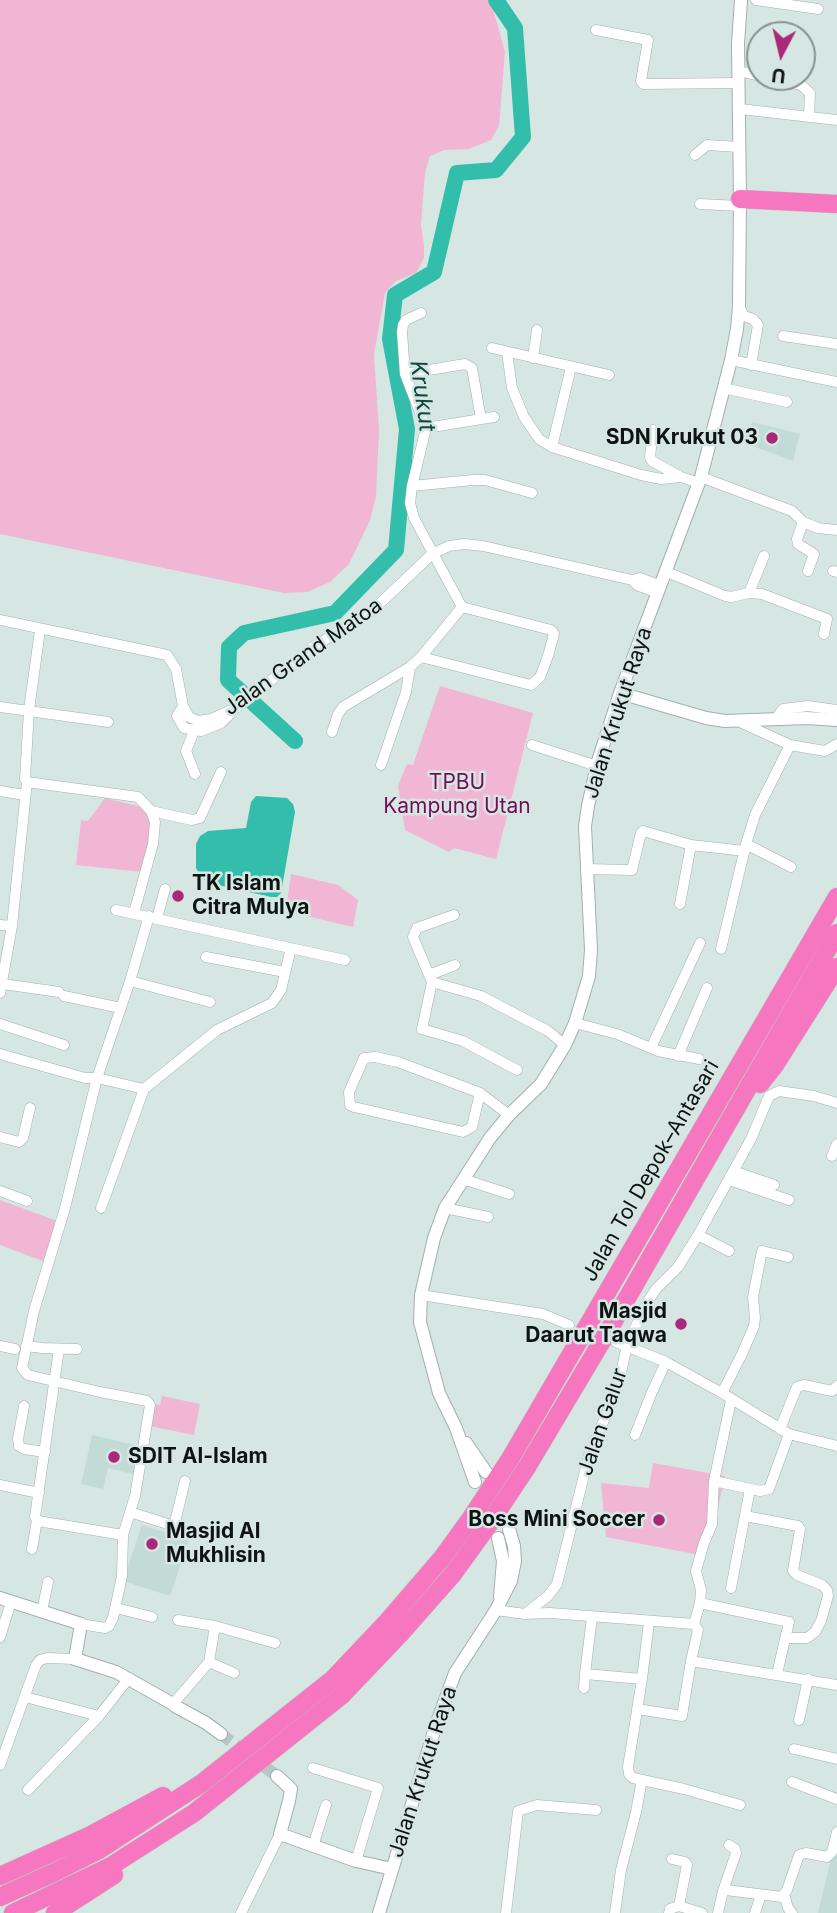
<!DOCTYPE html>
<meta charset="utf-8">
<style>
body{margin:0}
#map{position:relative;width:837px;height:1913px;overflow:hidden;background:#d6e6e3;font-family:Inter,sans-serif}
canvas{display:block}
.north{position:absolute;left:746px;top:21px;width:70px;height:70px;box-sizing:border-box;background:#d6e6e3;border:2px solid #86928f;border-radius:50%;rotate:187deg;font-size:19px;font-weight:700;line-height:28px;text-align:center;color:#0e1412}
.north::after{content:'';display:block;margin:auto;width:24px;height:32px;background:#a8297a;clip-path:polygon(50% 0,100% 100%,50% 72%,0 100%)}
</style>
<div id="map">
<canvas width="837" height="1913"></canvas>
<div class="north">U</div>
</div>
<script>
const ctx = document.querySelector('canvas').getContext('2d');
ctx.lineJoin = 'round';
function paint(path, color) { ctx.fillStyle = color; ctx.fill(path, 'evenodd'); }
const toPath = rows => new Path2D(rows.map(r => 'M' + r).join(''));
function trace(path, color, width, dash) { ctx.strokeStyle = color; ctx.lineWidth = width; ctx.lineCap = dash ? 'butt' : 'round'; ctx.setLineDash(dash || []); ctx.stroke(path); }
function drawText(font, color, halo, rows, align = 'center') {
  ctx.font = font + ' Inter,sans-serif'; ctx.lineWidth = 5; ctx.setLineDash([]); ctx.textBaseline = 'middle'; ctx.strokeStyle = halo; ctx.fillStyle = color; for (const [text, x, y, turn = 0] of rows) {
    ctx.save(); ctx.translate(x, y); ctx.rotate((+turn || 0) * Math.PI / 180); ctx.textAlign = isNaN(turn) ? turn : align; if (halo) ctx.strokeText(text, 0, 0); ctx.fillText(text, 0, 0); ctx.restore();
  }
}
const built = toPath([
 [752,422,800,434,793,461,744,443],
 [92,1435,143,1447,136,1475,108,1468,103,1489,81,1484],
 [142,1525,189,1540,170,1596,123,1581],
 [837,1833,837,1913,818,1913]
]);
const green = toPath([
 [0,0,488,0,493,9,505,52,499,126,491,140,469,149,445,150,430,156,425,173,421,225,424,245,424,258,416,273,396,281,385,293,374,354,379,431,376,496,370,520,349,564,330,582,307,592,284,593,0,534],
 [440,686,533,713,496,859,454,848,449,852,405,830,398,786,407,764,413,765],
 [105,798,157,811,143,872,76,865,81,820,88,821],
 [291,874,338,885,358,900,353,927,286,911],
 [0,1200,57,1221,43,1261,0,1245],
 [162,1396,200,1404,194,1435,149,1426,154,1404,160,1405],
 [653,1463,725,1476,719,1503,700,1555,606,1537,601,1483,649,1488]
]);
const water = toPath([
 [256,796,287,798,293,804,295,812,281,893,277,897,271,897,209,883,201,877,196,868,196,844,200,836,208,831,246,828,251,802]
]);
const river = toPath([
 [295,741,228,680,229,647,244,633,335,613,396,550,407,429,390,339,395,295,434,272,457,173,496,170,523,137,515,28,496,0]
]);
const tertiaryTunnel = toPath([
 [221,1734,277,1776]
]);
const minor = toPath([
 [756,0,818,9],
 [596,30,648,40,641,81,643,84,739,83],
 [739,71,760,76],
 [766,77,801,85,810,93,809,117],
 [740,109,837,120],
 [695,155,707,145,739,147],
 [700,204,740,206],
 [739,306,744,316,753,319,758,325,751,365],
 [783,336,837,344],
 [492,348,609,375],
 [507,352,512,388,524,417,539,439,552,447,641,475,661,479,681,477],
 [533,358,537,330],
 [731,360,837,382],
 [405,374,465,364,472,368,481,419],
 [723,388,787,402],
 [426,428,494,417],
 [653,430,650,457,652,461,681,477,699,483],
 [552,447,571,367],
 [701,477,792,511,803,522,818,528,837,530],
 [412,486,473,480,485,480,532,493],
 [803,522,797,539,798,544,814,554,808,571],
 [833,571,837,572],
 [667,572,725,596,731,597,749,593,762,594,827,619,824,634],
 [632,580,637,585,658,593],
 [749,593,764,556],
 [0,620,167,655,176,669,183,706,189,717,198,721,211,719,236,708,313,647,373,610,432,554,449,546,464,544,483,546,632,580,640,578,661,586],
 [421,657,531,685,540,677,548,656,554,634,551,630,462,607],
 [183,706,177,716,184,728,201,731,221,723,230,714],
 [0,707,108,722],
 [775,720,783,709,808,706,837,710],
 [740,722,790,745,825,751,837,744],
 [195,729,186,751,195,774],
 [332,732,338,714,343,707,410,667,421,657,462,607,414,518,410,503,412,486,426,428,405,374,402,332,403,325,406,320,421,313],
 [532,745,597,766],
 [381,765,406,692,410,667],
 [27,782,138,797,151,811,155,822,153,844,134,913],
 [0,791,25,795],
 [151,811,192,820,200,818,221,772],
 [746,844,791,867],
 [586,869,632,870,641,833,643,831,691,845,745,851],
 [680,904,691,845],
 [116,910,345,960],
 [454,915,417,928,413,937,432,982,422,1029,463,1041,517,1070],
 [157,918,165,889],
 [0,925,12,926],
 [721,949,746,844,755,815,790,745],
 [206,957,285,972],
 [429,975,455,965],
 [130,981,210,1002],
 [432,982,481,996,548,1031,565,1045],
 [3,984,59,992],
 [0,993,12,926,27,782,25,779,29,710,40,630],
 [64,996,121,1008],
 [575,1023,617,1034,658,1051,699,1059],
 [0,1024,64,1045],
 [651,1048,700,943],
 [0,1054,85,1078,97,1078,144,1089,101,1208],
 [678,1056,707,988],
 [144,1089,217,1030,272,1003,281,990,291,948],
 [480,1093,472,1127,463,1132,354,1107,350,1105,349,1092,364,1058,375,1057,398,1062,480,1093,509,1115],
 [0,1137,19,1142,23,1138,30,1108],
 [832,1156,837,1144],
 [733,1171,774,1185],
 [463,1179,509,1194],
 [729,1180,789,1200],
 [0,1191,27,1201],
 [445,1208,488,1217],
 [698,1235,729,1251],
 [421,1295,543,1314,569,1325],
 [616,1342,666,1362,722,1393,789,1434,837,1446],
 [0,1346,15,1349],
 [26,1346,42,1348,77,1349],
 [59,1349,35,1517,38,1521,123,1535],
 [722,1393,742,1354,754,1326,755,1318,753,1297,762,1251,788,1257],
 [24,1406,18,1439,19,1446,24,1449,45,1452],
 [780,1429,797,1387,804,1385,832,1391,837,1386],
 [635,1435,652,1392,666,1362],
 [714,1481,760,1491,769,1489,789,1434],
 [0,1485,39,1493],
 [130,1512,174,1526,185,1481],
 [745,1516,798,1526,800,1529,793,1571,797,1575,822,1585,827,1590,828,1596,821,1621,815,1632,807,1638,786,1638],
 [32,1549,37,1520],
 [731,1588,750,1489],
 [700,1603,789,1622,777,1674],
 [116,1608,152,1617],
 [496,1610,525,1614,550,1613,694,1624,698,1630,691,1661,837,1685],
 [42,1611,48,1582],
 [525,1614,548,1596,557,1584,589,1455,618,1387,627,1345,648,1301,656,1289,678,1267,698,1235,751,1139,769,1096,779,1091,814,1096,837,1103],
 [592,1617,585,1674,642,1679],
 [178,1620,215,1626,209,1662],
 [649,1622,642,1679,628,1767,629,1774,633,1778,684,1789,740,1805],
 [81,1624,105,1628,109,1626,113,1618,122,1576,123,1535,135,1496,150,1405,147,1401,100,1392,28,1375,22,1368,34,1311,65,1208,97,1078,130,981,149,916],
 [694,1624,700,1603,701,1590,696,1571,704,1543,712,1524,714,1481,731,1400],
 [215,1626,275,1643],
 [0,1637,11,1602],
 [584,1688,585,1674],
 [25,1697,99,1716],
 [175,1706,173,1704,209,1662,234,1673],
 [637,1709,682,1716,691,1661],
 [799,1720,808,1679],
 [794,1749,837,1759],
 [0,1765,36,1665,40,1660,47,1658,75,1659],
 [313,1768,378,1788,356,1861],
 [792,1782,837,1799],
 [28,1790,99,1716,129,1678],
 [313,1846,326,1805],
 [672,1859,685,1862,687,1865,679,1906],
 [723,1891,736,1853,735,1849,729,1845],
 [784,1894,788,1908,792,1913],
 [241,1913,280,1834],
 [506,1913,518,1811,537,1805,596,1810],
 [615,1913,621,1870,636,1812,642,1780],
 [669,1913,670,1909,679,1906,702,1913],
 [718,1913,723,1891,726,1890,782,1897,787,1890,799,1855,806,1853,827,1857,832,1852,837,1832],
 [755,1913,761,1895]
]);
const tertiary = toPath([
 [620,693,706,718,725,721,807,718,837,720],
 [466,1443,486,1472],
 [475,1482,456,1428,439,1393,434,1374,420,1322,421,1295,434,1238,445,1208,490,1138,509,1115,541,1084,565,1045,575,1023,589,976,591,950,585,826,588,806,598,761,620,693,701,477,731,360,737,329,739,306,740,199,738,44,741,0],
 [498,1538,503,1561,500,1597],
 [0,1598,81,1624,75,1659,116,1672,173,1704],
 [175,1706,206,1723,221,1734],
 [277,1776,291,1789,289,1801,280,1834,356,1861,392,1869],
 [379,1913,435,1728,455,1673,496,1610,511,1581,515,1561,514,1546,509,1529]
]);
const motorway = toPath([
 [740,199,837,204],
 [760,1084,775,1065,837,967],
 [0,1876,89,1836,163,1796],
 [0,1897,55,1872,99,1850,202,1783,333,1679,386,1623,442,1558,471,1518,510,1459,837,897],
 [13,1913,111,1866,194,1813,342,1695,401,1633,453,1574,487,1527,527,1467,611,1326,837,933],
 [55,1913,114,1875]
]);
const markers = [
 [772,438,7,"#a8297a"],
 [178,896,7,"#a8297a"],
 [681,1324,7,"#a8297a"],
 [114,1457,7,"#a8297a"],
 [659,1520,7,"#a8297a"],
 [152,1544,7,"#a8297a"]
];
const poiNames = [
 ["SDN Krukut 03",758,438],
 ["TK Islam",192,884,"left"],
 ["Citra Mulya",192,908,"left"],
 ["Masjid",667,1312],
 ["Daarut Taqwa",667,1336],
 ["SDIT Al-Islam",128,1457,"left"],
 ["Boss Mini Soccer",645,1520],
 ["Masjid Al",166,1532,"left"],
 ["Mukhlisin",166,1556,"left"]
];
const streetNames = [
 ["Jalan Grand Matoa",303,657,-35],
 ["Jalan Krukut Raya",618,713,-72],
 ["Jalan Tol Depok–Antasari",651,1171,-60],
 ["Jalan Galur",603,1422,-71],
 ["Jalan Krukut Raya",423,1772,-72]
];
const parkNames = [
 ["TPBU",457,783],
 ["Kampung Utan",457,807]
];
const waterNames = [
 ["Krukut",422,396,82]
];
paint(built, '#c2dbd6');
paint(green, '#f0b6d4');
paint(water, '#33beac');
trace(river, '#33beac', 16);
trace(tertiaryTunnel, '#b8c6c4', 12, [12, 6]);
trace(minor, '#a1b0ad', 11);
trace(tertiary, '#a1b0ad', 14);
trace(motorway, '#c0c2c1', 19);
trace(minor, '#fff', 10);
trace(tertiary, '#fff', 12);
trace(motorway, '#f676c0', 18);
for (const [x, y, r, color] of markers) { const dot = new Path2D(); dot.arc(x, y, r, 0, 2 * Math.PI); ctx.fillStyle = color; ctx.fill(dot); trace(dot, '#d6e6e3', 2.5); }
drawText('bold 21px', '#0e1412', '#d6e6e3', poiNames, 'right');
drawText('21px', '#0e1412', '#d6e6e3', streetNames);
drawText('21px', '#740e52', '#d6e6e3', parkNames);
drawText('italic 23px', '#0e4941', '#d6e6e3', waterNames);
</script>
